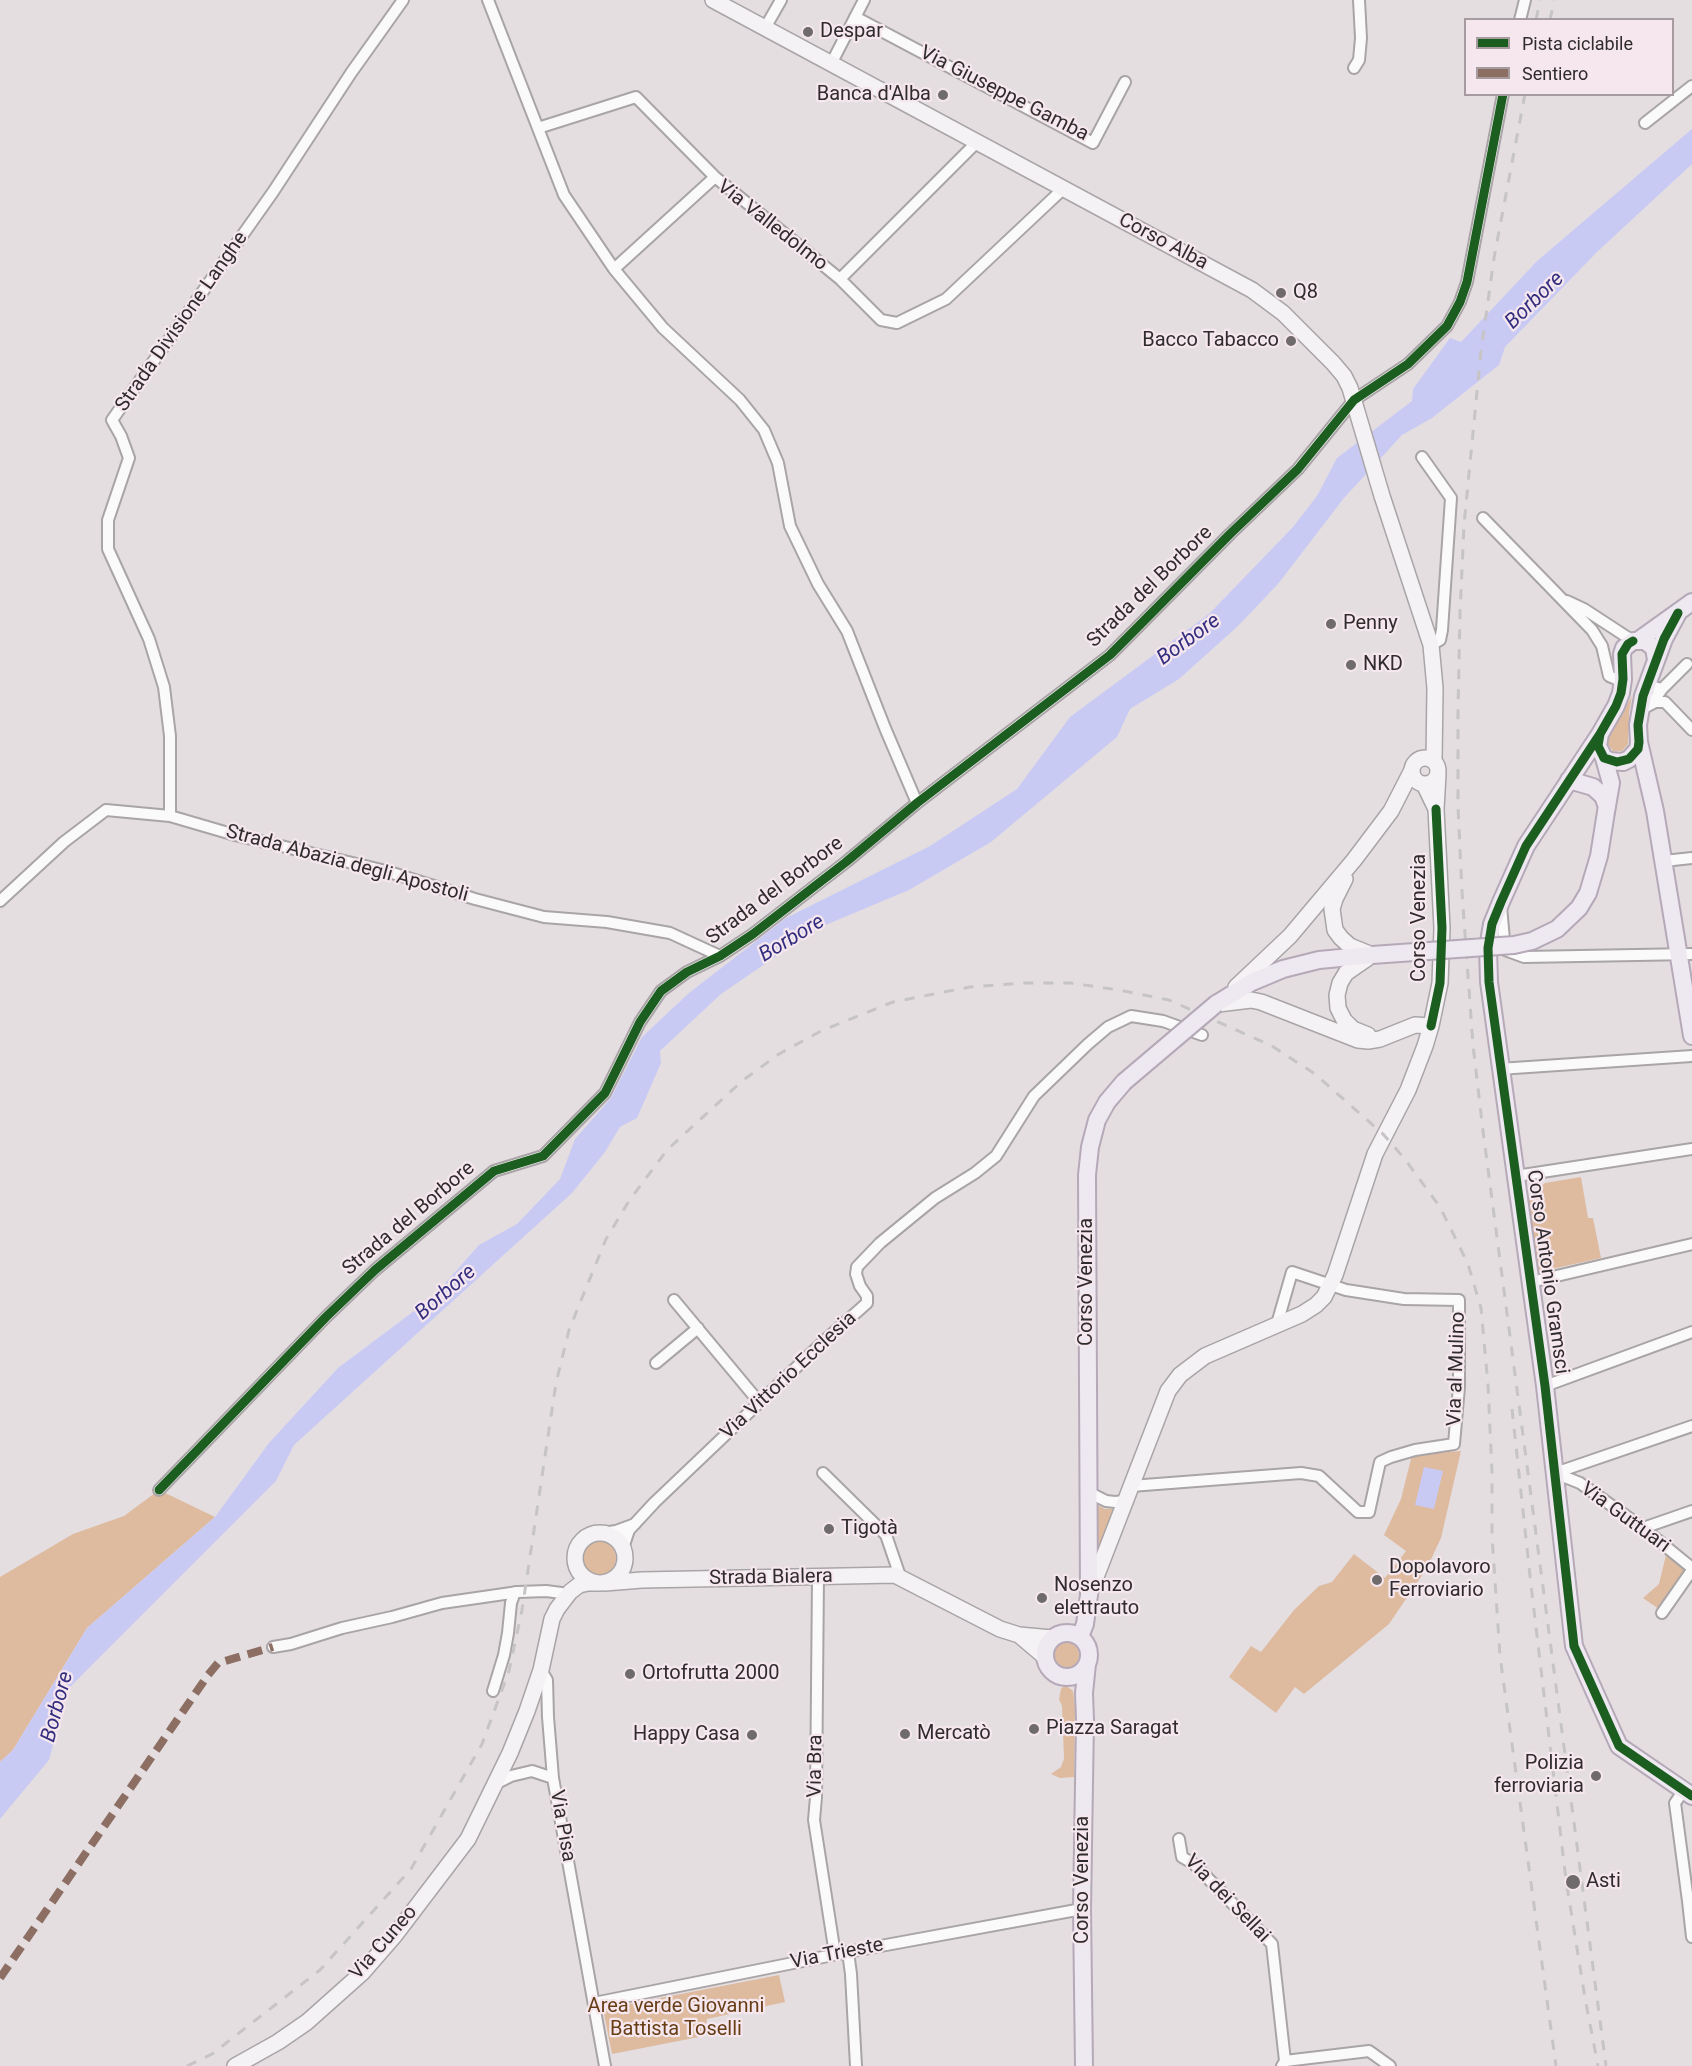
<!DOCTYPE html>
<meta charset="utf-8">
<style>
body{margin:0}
#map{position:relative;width:1692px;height:2066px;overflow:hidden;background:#e4dee1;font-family:Roboto,sans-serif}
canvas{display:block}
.legend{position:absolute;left:1464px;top:18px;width:210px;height:78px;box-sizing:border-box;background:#f5e7ed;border:2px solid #a69ca0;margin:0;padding:8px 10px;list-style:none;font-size:18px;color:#302b2d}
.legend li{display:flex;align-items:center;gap:12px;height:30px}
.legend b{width:30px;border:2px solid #a69ca0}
</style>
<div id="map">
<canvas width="1692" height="2066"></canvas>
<ul class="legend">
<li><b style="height:8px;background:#1b5e20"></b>Pista ciclabile</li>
<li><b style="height:8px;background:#8d6e63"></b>Sentiero</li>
</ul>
</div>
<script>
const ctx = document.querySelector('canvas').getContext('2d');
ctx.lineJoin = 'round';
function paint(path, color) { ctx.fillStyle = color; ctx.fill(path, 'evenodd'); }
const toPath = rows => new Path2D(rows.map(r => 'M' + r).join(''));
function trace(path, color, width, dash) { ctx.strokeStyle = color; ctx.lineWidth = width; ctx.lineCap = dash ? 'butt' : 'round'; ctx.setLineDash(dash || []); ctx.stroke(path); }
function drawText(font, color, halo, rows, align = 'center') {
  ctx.font = font + ' Roboto,sans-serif'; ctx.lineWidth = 4.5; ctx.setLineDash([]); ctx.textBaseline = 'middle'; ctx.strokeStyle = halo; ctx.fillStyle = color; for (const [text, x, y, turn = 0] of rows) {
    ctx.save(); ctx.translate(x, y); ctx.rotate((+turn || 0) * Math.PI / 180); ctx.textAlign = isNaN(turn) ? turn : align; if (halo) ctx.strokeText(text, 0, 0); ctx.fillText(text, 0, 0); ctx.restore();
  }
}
const green = toPath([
 [1632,696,1629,713,1628,744,1622,751,1613,751,1607,743,1609,737],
 [1581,1177,1588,1218,1593,1218,1601,1258,1538,1272,1528,1197,1545,1183],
 [1461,1451,1441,1538,1427,1568,1389,1624,1304,1694,1295,1687,1276,1713,1229,1677,1251,1646,1261,1652,1294,1610,1319,1586,1332,1582,1354,1554,1385,1578,1406,1551,1384,1535,1401,1499,1412,1455],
 [159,1490,215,1517,87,1628,13,1750,0,1762,0,1577,73,1534,124,1516],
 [1095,1504,1105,1509,1116,1509,1101,1548,1098,1550,1095,1548],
 '582 1558a17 17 0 1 1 34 0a17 17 0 1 1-34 0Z',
 [1666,1555,1686,1570,1659,1609,1643,1598,1659,1584],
 '1053 1655a13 13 0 1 1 26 0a13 13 0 1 1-26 0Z',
 [1065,1685,1073,1691,1075,1708,1074,1777,1060,1778,1051,1774,1061,1767,1064,1759,1062,1706,1059,1699,1061,1689],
 [779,1975,785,2002,707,2019,704,2036,612,2054,603,2009]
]);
const water = toPath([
 [1692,129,1692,164,1596,253,1505,347,1499,365,1432,418,1402,435,1344,498,1278,584,1237,627,1179,679,1130,709,1117,737,991,842,909,890,816,929,721,994,660,1051,661,1063,637,1118,620,1127,605,1152,572,1193,294,1445,276,1481,68,1689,49,1760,0,1819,0,1762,13,1750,87,1628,215,1517,269,1443,338,1368,434,1296,479,1245,517,1224,560,1179,575,1139,611,1098,642,1037,689,993,786,918,930,846,1017,789,1070,717,1209,614,1293,527,1317,496,1337,458,1412,401,1413,389,1450,338,1461,342,1537,261],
 [1424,1467,1443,1471,1434,1509,1415,1505]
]);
const street = toPath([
 [488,0,564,195,614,269,663,328,740,400,764,430,778,463,790,526,818,584,847,631,885,728,917,803],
 [855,17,1093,143,1125,82],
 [1520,20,1525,0],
 [765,28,781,0],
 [831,64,864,0],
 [1354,68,1359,60,1361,38,1359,0],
 [1645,123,1692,86],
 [538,128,636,97,715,177],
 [614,269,715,177,840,279,977,142],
 [840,279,881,320,897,323,946,299,1063,189],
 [1422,457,1451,498,1442,630,1440,640,1431,645],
 [1483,518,1592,630,1602,646,1609,676,1623,682],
 [1567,601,1584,609,1633,641],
 [1647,681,1654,687,1662,689,1651,704],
 [1662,689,1687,664],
 [1640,710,1655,702,1665,702,1692,730],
 [170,816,170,736,164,687,149,639,108,549,108,520,129,458,121,436,112,420,273,192,351,73,403,0],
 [1664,861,1692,858],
 [0,901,64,842,106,810,170,816,235,835,386,871,475,899,544,917,607,922,670,933,720,956],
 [1501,907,1505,950,1524,957,1692,954],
 [1499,1069,1692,1056],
 [1516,1176,1692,1149],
 [1531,1282,1692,1244],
 [674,1300,759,1402],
 [656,1363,698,1328],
 [1545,1386,1692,1332],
 [823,1473,886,1535,900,1576],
 [1555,1473,1580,1483,1643,1528,1692,1568],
 [1555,1473,1692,1426],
 [1131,1486,1301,1473,1319,1476,1358,1512,1369,1512,1380,1462,1391,1457,1415,1450,1454,1444,1459,1387,1459,1300,1404,1299,1346,1290,1292,1272,1277,1324],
 [159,1490,326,1317,375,1270,494,1171,543,1156,605,1093,640,1022,661,991,687,972,720,956,753,934,846,862,917,803,1110,655,1230,534,1298,469,1354,400,1408,364,1447,326,1460,302,1467,282,1503,94],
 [1088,1492,1106,1501,1115,1502,1125,1501],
 [1643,1528,1692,1511],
 [602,1533,616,1531,635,1524],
 [624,1552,624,1545,629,1530,655,1502,823,1342,867,1303,867,1296,860,1286,856,1274,857,1267,880,1243,935,1198,975,1173,996,1156,1034,1096,1088,1044,1108,1027,1131,1016,1163,1021,1202,1035],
 [818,1577,816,1797,814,1820,835,1954],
 [1662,1613,1692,1570],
 [273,1647,291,1644,342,1628,392,1617,442,1603,518,1592,546,1591,569,1594],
 [541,1670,547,1680,548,1717,553,1778,605,2066],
 [493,1691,504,1655,508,1633,511,1603,515,1592],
 [495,1784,511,1776,532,1771,553,1778],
 [1684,1790,1675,1803,1688,1901],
 [1179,1839,1182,1857,1194,1864,1272,1944,1285,2061,1282,2066],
 [1692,1901,1688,1901,1692,1937],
 [848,1952,851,1974,856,2066],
 [594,2003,848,1952,1082,1909],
 [1285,2061,1369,2051,1390,2066]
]);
const secondary = toPath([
 [713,0,1252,290,1283,313,1333,363,1344,376,1350,388,1382,496,1431,645,1435,688,1434,761],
 '1412 771a13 13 0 1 1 26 0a13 13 0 1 1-26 0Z',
 [1424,784,1436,809,1438,774],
 [1345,879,1335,899,1332,909,1335,930,1341,938,1350,946,1372,955],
 [1236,987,1290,936,1354,860,1391,811,1411,772],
 [1218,1004,1251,1000,1261,1002,1358,1040,1368,1041,1380,1039,1415,1025,1431,1026],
 [1368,1035,1353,1029,1344,1020,1338,1008,1337,995,1340,983,1346,973,1372,955],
 '575 1558a25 25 0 1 1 50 0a25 25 0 1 1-50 0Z',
 [605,1583,642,1580,895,1575,1000,1629,1019,1635,1052,1638],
 [1089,1595,1168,1391,1180,1375,1205,1356,1302,1314,1316,1305,1324,1297,1335,1275,1375,1154,1408,1090,1425,1046,1431,1026,1440,983,1442,928,1436,809],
 [1019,1635,1045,1657],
 [235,2066,278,2042,307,2022,362,1973,395,1935,468,1839,510,1753,527,1711,541,1670,552,1619,557,1609,570,1592,579,1585,588,1583,597,1583]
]);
const primary = toPath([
 [1639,640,1692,602],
 [1656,660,1654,648,1645,641,1633,641,1624,648,1622,654,1623,679,1621,693,1616,706,1600,734,1598,746,1604,758,1610,761,1623,762,1629,759,1638,749,1639,742,1638,725,1643,696,1664,639,1678,613],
 [1600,734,1526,846,1501,902,1492,924,1488,948,1489,982,1545,1386,1574,1646,1619,1746,1692,1796],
 [1639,742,1655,811,1692,1036],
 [1604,758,1611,783,1606,812],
 [1569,780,1593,787,1603,796,1607,807],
 [1216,1004,1252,982,1283,969,1319,960,1372,955],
 '1045 1655a22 22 0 1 1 44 0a22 22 0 1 1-44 0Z',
 [1080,1637,1085,1624,1089,1595,1087,1175,1090,1147,1097,1120,1107,1102,1124,1082],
 [1084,2066,1082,1909,1085,1720,1084,1693,1087,1664]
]);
const rail = toPath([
 [1536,20,1540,0],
 [1550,20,1554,0],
 [1525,94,1494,258,1481,351,1464,525,1460,613,1458,712,1458,807,1462,892,1473,1045,1483,1131,1606,2066],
 [1512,1409,1531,1585,1566,1880,1585,1998,1598,2066],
 [187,2066,212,2054,320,1970,411,1869,482,1744,509,1671,522,1610,556,1383,569,1330,606,1239,629,1201,667,1150,742,1081,779,1054,821,1031,893,1002,970,987,1022,983,1070,983,1119,990,1169,1000,1272,1046,1315,1074,1383,1134,1404,1158,1440,1207,1468,1264,1481,1308,1488,1385,1492,1472,1492,1536,1500,1656,1556,2066]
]);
const primaryBridge = toPath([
 [1372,955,1514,945,1532,941,1557,929,1579,908,1588,893,1599,856,1606,812],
 [1124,1082,1216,1004]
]);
const quiet = toPath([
 [0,1978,208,1675,218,1663,273,1647]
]);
const cycleway = toPath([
 [1633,641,1628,644,1622,654,1623,679,1621,693,1616,706,1600,734,1598,746,1604,758,1617,762,1629,759,1638,749,1639,742,1638,725,1643,696,1664,639,1678,613],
 [1600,734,1526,846,1501,902,1492,924,1488,948,1489,982,1545,1386,1574,1646,1619,1746,1692,1796],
 [1431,1026,1440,983,1442,928,1436,809],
 [159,1490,326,1317,375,1270,494,1171,543,1156,605,1093,640,1022,661,991,687,972,720,956,753,934,846,862,917,803,1110,655,1230,534,1298,469,1354,400,1408,364,1447,326,1460,302,1467,282,1503,94]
]);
const markers = [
 [808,32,6,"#6f6a6c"],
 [943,95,6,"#6f6a6c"],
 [1281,293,6,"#6f6a6c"],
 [1291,341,6,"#6f6a6c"],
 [1331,624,6,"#6f6a6c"],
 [1351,665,6,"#6f6a6c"],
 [829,1529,6,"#6f6a6c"],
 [1377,1580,6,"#6f6a6c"],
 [1042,1598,6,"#6f6a6c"],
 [630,1674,6,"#6f6a6c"],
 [1034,1729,6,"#6f6a6c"],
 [905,1734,6,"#6f6a6c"],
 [752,1735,6,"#6f6a6c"],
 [1596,1776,6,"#6f6a6c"],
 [1573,1882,8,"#6f6a6c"]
];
const poiNames = [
 ["Despar",820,32],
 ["Banca d'Alba",931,95,"right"],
 ["Q8",1293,293],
 ["Bacco Tabacco",1279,341,"right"],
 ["Penny",1343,624],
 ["NKD",1363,665],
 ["Tigotà",841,1529],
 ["Dopolavoro",1389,1568],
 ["Ferroviario",1389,1591],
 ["Nosenzo",1054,1586],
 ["elettrauto",1054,1609],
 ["Ortofrutta 2000",642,1674],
 ["Piazza Saragat",1046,1729],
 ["Mercatò",917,1734],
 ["Happy Casa",740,1735,"right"],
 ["Polizia",1584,1764,"right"],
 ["ferroviaria",1584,1787,"right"],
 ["Asti",1586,1882]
];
const streetNames = [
 ["Via Giuseppe Gamba",1004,94,27],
 ["Via Valledolmo",772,226,38],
 ["Corso Alba",1163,242,28],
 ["Strada Divisione Langhe",182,322,-55],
 ["Strada del Borbore",1150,587,-44],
 ["Strada Abazia degli Apostoli",347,864,15],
 ["Strada del Borbore",775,891,-37],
 ["Corso Venezia",1420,918,-90],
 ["Strada del Borbore",409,1219,-40],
 ["Corso Antonio Gramsci",1547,1272,82],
 ["Corso Venezia",1087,1282,-90],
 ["Via al Mulino",1457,1369,-88],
 ["Via Vittorio Ecclesia",789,1376,-43],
 ["Via Guttuari",1625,1518,36],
 ["Strada Bialera",771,1578,-1],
 ["Via Bra",816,1766,-89],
 ["Via Pisa",562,1826,80],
 ["Corso Venezia",1083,1880,-90],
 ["Via dei Sellai",1227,1899,46],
 ["Via Cuneo",384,1943,-49],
 ["Via Trieste",837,1954,-11]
];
const parkNames = [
 ["Area verde Giovanni",676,2007],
 ["Battista Toselli",676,2030]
];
const waterNames = [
 ["Borbore",1535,301,-44],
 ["Borbore",1189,640,-36],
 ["Borbore",792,939,-31],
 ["Borbore",446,1293,-41],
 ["Borbore",58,1707,-75]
];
paint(green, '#deba9f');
paint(water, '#c9caf4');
trace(street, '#a9a4a6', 14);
trace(secondary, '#a9a4a6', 18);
trace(primary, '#b5a9b8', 20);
trace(street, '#fbfafa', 10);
trace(secondary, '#f5f2f5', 15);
trace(primary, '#eee8f0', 16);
trace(rail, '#c6c4c5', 3, [10, 10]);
trace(primaryBridge, '#b5a9b8', 20, []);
trace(primaryBridge, '#eee8f0', 16);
trace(quiet, '#8d6e63', 8, [15, 8]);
trace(cycleway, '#1b5e20', 9);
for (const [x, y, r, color] of markers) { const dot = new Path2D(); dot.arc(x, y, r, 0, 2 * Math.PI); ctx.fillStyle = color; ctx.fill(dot); trace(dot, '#f5e7ed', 2); }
drawText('20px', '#302b2d', '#f5e7ed', poiNames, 'left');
drawText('20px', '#302b2d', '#f5e7ed', streetNames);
drawText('20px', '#673d16', '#f5e7ed', parkNames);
drawText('italic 21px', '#332e7f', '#f5e7ed', waterNames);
</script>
